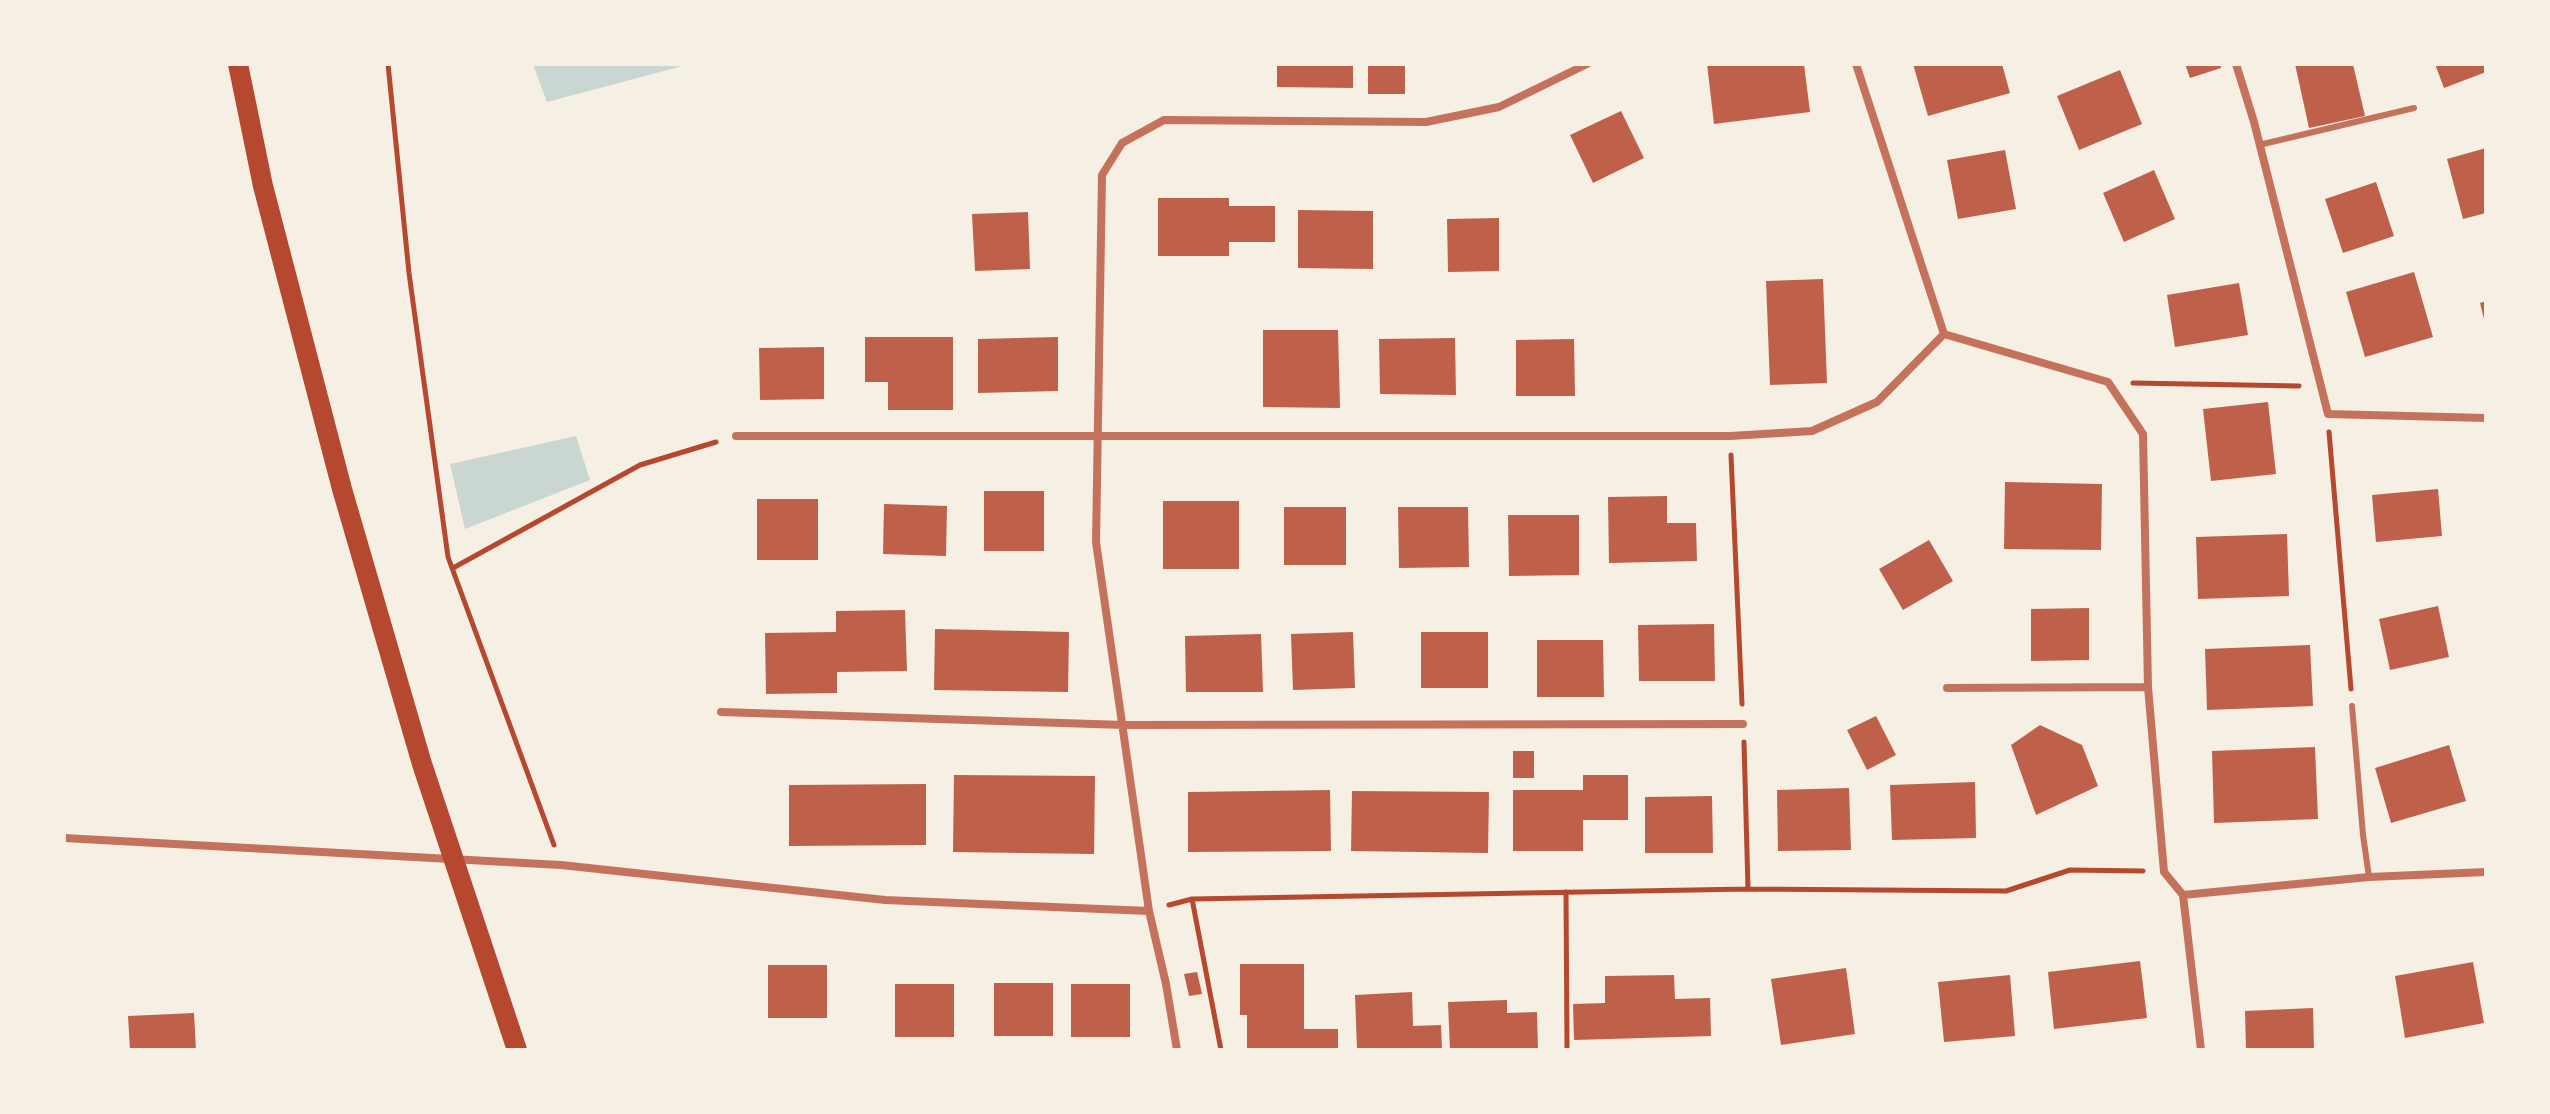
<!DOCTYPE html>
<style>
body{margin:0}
#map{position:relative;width:2550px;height:1114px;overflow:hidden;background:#f6efe4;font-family:"Asap Condensed",sans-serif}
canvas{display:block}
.frame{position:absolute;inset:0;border:66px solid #f6efe4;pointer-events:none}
</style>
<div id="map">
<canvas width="2550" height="1114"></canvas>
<div class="frame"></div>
</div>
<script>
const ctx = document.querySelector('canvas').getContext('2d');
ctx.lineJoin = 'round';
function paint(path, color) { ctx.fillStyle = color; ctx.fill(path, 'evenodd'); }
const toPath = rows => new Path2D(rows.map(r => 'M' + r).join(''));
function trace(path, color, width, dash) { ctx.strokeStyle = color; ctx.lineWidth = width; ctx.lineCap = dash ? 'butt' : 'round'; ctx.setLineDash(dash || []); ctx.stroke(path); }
const water = toPath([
 [533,64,690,64,547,102],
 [576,436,590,480,465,529,450,464]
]);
const building = toPath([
 [1277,64,1353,64,1353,88,1277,87],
 [1368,64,1405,64,1405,94,1368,94],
 [1707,64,1804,64,1810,112,1714,124],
 [1913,64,2002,64,2010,93,1928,116],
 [2185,64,2220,64,2221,68,2190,78],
 [2295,64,2353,64,2365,116,2309,128],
 [2435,64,2486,64,2486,72,2444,88],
 [2120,70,2142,124,2079,150,2057,96],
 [1621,111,1644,158,1593,183,1570,135],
 [2486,148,2486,213,2463,219,2447,159],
 [2005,150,2016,209,1958,219,1947,160],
 [2154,170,2175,219,2124,242,2103,193],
 [2376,182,2394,236,2343,253,2325,199],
 [1158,198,1229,198,1229,206,1275,206,1275,242,1229,242,1229,256,1158,256],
 [1298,210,1373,211,1373,269,1298,268],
 [1028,212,1030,269,975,271,972,214],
 [1499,218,1499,271,1448,272,1447,219],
 [2414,272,2433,337,2365,357,2346,292],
 [1823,279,1827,383,1770,385,1766,281],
 [2239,283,2248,335,2175,347,2167,295],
 [2486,301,2486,323,2485,323,2480,303],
 [1263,330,1338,330,1340,408,1263,407],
 [865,337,953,337,953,410,888,410,888,382,865,382],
 [1058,337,1058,391,978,393,978,339],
 [1455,338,1456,395,1380,394,1379,339],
 [1574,339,1575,396,1516,396,1516,340],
 [824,347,824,399,760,400,759,348],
 [2268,402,2276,474,2211,481,2203,409],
 [2005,482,2102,484,2101,550,2004,549],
 [2438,489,2442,536,2376,542,2372,495],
 [984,491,1044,491,1044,551,984,551],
 [1667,496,1667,523,1696,523,1697,561,1609,563,1608,497],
 [757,499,818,499,818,560,757,560],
 [1163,501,1239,501,1239,569,1163,569],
 [884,504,947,506,946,556,883,554],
 [1284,507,1346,507,1346,565,1284,565],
 [1398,507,1468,507,1469,567,1399,568],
 [1508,515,1579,515,1579,575,1509,576],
 [2287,534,2289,596,2198,599,2196,537],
 [1929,540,1953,581,1903,610,1879,569],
 [2438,606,2449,657,2390,670,2379,619],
 [2089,608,2089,660,2031,661,2031,609],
 [905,610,907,671,837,672,837,693,766,694,765,633,836,632,836,611],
 [1714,624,1715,681,1639,681,1638,625],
 [935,629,1069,632,1068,692,934,690],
 [1353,632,1355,688,1293,690,1291,634],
 [1421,632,1488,632,1488,688,1421,688],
 [1261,634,1263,692,1186,692,1185,636],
 [1537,640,1603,640,1604,697,1537,697],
 [2310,645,2313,706,2207,710,2205,649],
 [1876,716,1896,755,1867,770,1847,730],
 [2040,725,2082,745,2098,786,2036,815,2011,745],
 [2449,745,2466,801,2391,823,2375,768],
 [2315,747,2318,819,2214,823,2212,751],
 [1513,751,1534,751,1534,778,1513,778],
 [954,775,1095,776,1094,854,953,852],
 [1583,775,1628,775,1628,820,1583,820,1583,851,1513,851,1513,790,1583,790],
 [1975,782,1976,838,1892,840,1890,785],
 [926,784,926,845,789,846,789,785],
 [1849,788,1851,850,1778,851,1777,790],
 [1330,790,1331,851,1188,852,1188,792],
 [1352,791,1489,792,1488,853,1351,851],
 [1712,796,1713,853,1645,853,1645,797],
 [2140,961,2147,1018,2054,1029,2048,972],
 [2473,962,2484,1023,2405,1038,2395,976],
 [1240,964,1304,964,1304,1029,1338,1029,1338,1050,1247,1050,1247,1015,1240,1015],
 [768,965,827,965,827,1018,768,1018],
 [1846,968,1855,1034,1781,1045,1771,979],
 [1197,972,1202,994,1189,996,1184,974],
 [1674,975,1675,999,1710,998,1711,1036,1574,1040,1573,1004,1605,1003,1605,976],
 [2010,975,2015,1036,1944,1042,1938,982],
 [994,983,1053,983,1053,1036,994,1036],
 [895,984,954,984,954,1037,895,1037],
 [1071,984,1130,984,1130,1037,1071,1037],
 [1412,992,1413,1026,1441,1025,1442,1050,1400,1050,1400,1048,1357,1049,1355,995],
 [1507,1000,1507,1013,1537,1012,1538,1050,1450,1050,1448,1002],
 [2313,1008,2314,1050,2246,1050,2245,1011],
 [194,1013,196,1050,130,1050,128,1016]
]);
const path = toPath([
 [388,64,409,273,448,557,554,845],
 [2133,383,2299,386],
 [2329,432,2351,689],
 [1731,455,1742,704],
 [453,568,640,465,716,442],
 [1744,742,1748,889],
 [1566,892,1567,1050],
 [1192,899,1221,1050],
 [1169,905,1192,899,1748,889,2006,891,2070,870,2143,871]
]);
const service = toPath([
 [2259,145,2414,108],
 [2352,706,2363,835,2369,877]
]);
const minor = toPath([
 [1856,64,1944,334,2108,382,2143,434,2148,687,2164,872,2183,895,2201,1050],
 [2236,64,2254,122,2328,414,2486,418],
 [736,436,1730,436,1812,431,1877,402,1944,334],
 [1947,688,2148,687],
 [721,712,1124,725,1743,724],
 [64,838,561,865,885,900,1149,911],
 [2183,895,2369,877,2486,872],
 [1177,1050,1166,984,1149,911,1096,542,1102,175,1122,143,1164,120,1426,122,1499,107,1587,64]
]);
const primary = toPath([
 [238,64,263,186,342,489,422,764,517,1050]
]);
paint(water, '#c9d6d2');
paint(building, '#bf614a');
trace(path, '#b5482f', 5);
trace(service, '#c5725c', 6);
trace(minor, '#c5725c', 8);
trace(primary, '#b5482f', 20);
</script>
